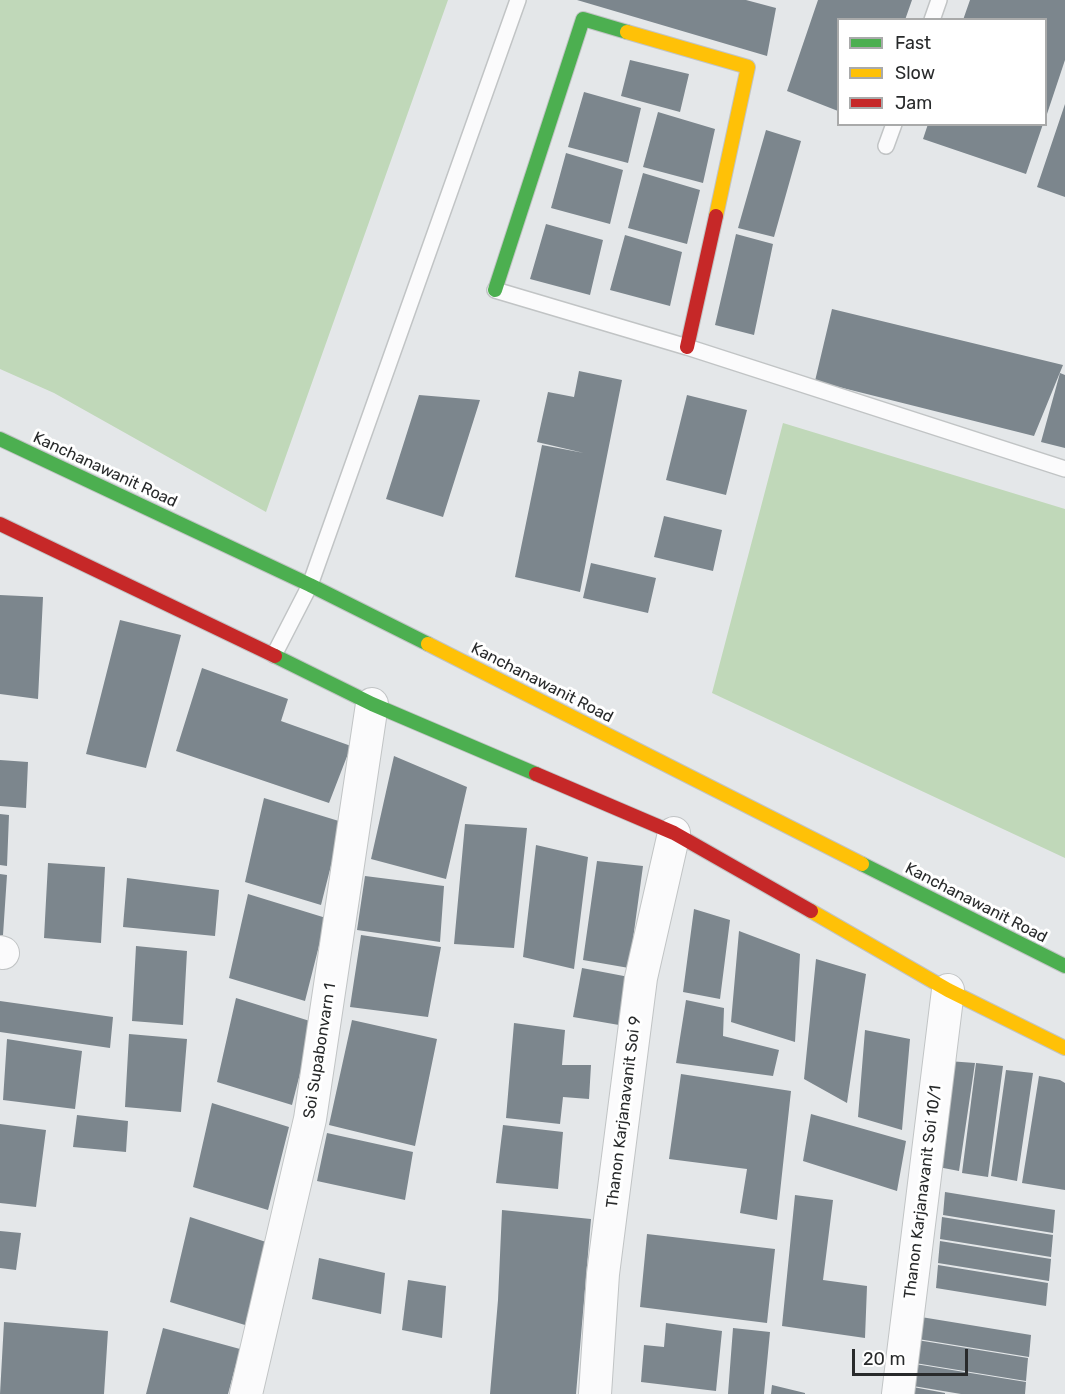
<!DOCTYPE html>
<style>
body{margin:0}
#map{position:relative;width:1065px;height:1394px;overflow:hidden;background:#e4e7e9;font-family:Rubik,sans-serif}
canvas{display:block}
.legend{position:absolute;left:837px;top:18px;width:210px;height:108px;box-sizing:border-box;background:#fff;border:2px solid #a9aaaa;margin:0;padding:8px 10px;list-style:none;font-size:18px;color:#282a2b}
.legend li{display:flex;align-items:center;gap:12px;height:30px}
.legend b{width:30px;border:2px solid #a9aaaa}
.scale{position:absolute;left:852px;top:1349px;width:116px;height:27px;box-sizing:border-box;border:3px solid #282a2b;border-top:0;padding-left:8px;font-size:18px;line-height:21px;white-space:nowrap;color:#282a2b;-webkit-text-stroke:4px #fff;paint-order:stroke}
</style>
<div id="map">
<canvas width="1065" height="1394"></canvas>
<ul class="legend">
<li><b style="height:8px;background:#4caf50"></b>Fast</li>
<li><b style="height:8px;background:#ffc107"></b>Slow</li>
<li><b style="height:8px;background:#c62828"></b>Jam</li>
</ul>
<div class="scale">20 m</div>
</div>
<script>
const ctx = document.querySelector('canvas').getContext('2d');
ctx.lineJoin = 'round';
function paint(path, color) { ctx.fillStyle = color; ctx.fill(path, 'evenodd'); }
const toPath = rows => new Path2D(rows.map(r => 'M' + r).join(''));
function trace(path, color, width, dash) { ctx.strokeStyle = color; ctx.lineWidth = width; ctx.lineCap = dash ? 'butt' : 'round'; ctx.setLineDash(dash || []); ctx.stroke(path); }
function drawText(font, color, halo, rows, align = 'center') {
  ctx.font = font + ' Rubik,sans-serif'; ctx.lineWidth = 6; ctx.setLineDash([]); ctx.textBaseline = 'middle'; ctx.strokeStyle = halo; ctx.fillStyle = color; for (const [text, x, y, turn = 0] of rows) {
    ctx.save(); ctx.translate(x, y); ctx.rotate((+turn || 0) * Math.PI / 180); ctx.textAlign = isNaN(turn) ? turn : align; if (halo) ctx.strokeText(text, 0, 0); ctx.fillText(text, 0, 0); ctx.restore();
  }
}
const green = toPath([
 [0,0,448,0,266,512,54,393,0,369],
 [783,423,1065,509,1065,858,712,693]
]);
const building = toPath([
 [577,0,746,0,776,8,767,56],
 [818,0,912,0,905,20,838,20,838,111,787,91],
 [970,0,1065,0,1065,60,1046,117,1046,20,963,20],
 [630,60,689,74,680,112,621,96],
 [584,92,641,108,628,163,568,147],
 [1065,104,1065,197,1037,187],
 [658,112,715,129,703,183,643,167],
 [928,124,1043,124,1026,174,923,139],
 [766,130,801,141,774,237,738,228],
 [566,153,623,170,610,224,551,208],
 [643,173,700,190,687,244,628,228],
 [546,224,603,240,590,295,530,279],
 [736,234,773,244,754,335,715,325],
 [625,235,682,252,670,306,610,290],
 [832,309,1063,365,1034,436,815,381],
 [579,371,622,380,580,592,515,577,542,445,584,453,537,442,548,392,574,397],
 [1060,373,1065,375,1065,448,1041,442],
 [419,395,480,400,443,517,386,499],
 [687,395,747,410,726,495,666,480],
 [664,516,722,530,713,571,654,557],
 [591,563,656,578,648,613,583,598],
 [0,595,43,597,38,699,0,694],
 [120,620,181,635,146,768,86,754],
 [202,668,288,699,281,721,351,746,329,803,176,751],
 [394,756,467,787,446,879,371,859],
 [0,760,28,762,26,808,0,806],
 [264,798,342,822,321,905,245,882],
 [0,814,9,815,7,866,0,865],
 [465,824,527,828,514,948,454,944],
 [536,845,588,857,574,969,523,957],
 [597,861,643,866,629,968,583,960],
 [48,863,105,867,101,943,44,938],
 [0,874,7,875,3,935,0,935],
 [365,876,444,886,440,942,357,930],
 [127,878,219,890,215,936,123,927],
 [248,894,326,918,305,1001,229,978],
 [694,909,730,920,720,999,683,992],
 [739,931,800,954,795,1042,731,1022],
 [361,935,441,947,428,1017,350,1007],
 [136,946,187,951,183,1025,132,1021],
 [816,959,866,974,847,1103,804,1079],
 [582,968,629,977,619,1025,573,1017],
 [236,998,313,1022,292,1105,217,1082],
 [686,1000,724,1008,723,1036,779,1050,773,1076,676,1063],
 [0,1001,113,1017,110,1048,0,1032],
 [352,1020,437,1039,415,1146,329,1125],
 [514,1023,565,1030,562,1065,591,1065,589,1099,563,1097,560,1124,506,1118],
 [865,1030,910,1039,902,1130,858,1117],
 [129,1034,187,1039,181,1112,125,1107],
 [7,1039,82,1051,75,1109,3,1100],
 [948,1061,975,1063,959,1171,933,1166],
 [976,1063,1003,1066,988,1177,962,1173],
 [1006,1070,1033,1073,1017,1181,991,1176],
 [681,1074,791,1091,777,1220,740,1213,747,1169,669,1159],
 [1039,1076,1060,1080,1065,1083,1065,1190,1022,1183],
 [212,1103,289,1127,268,1210,193,1187],
 [811,1114,906,1141,897,1191,803,1161],
 [77,1115,128,1121,126,1152,73,1147],
 [0,1124,46,1130,36,1207,0,1203],
 [503,1125,563,1132,558,1189,496,1183],
 [327,1133,413,1152,405,1200,317,1181],
 [945,1192,1055,1210,1053,1233,943,1215],
 [795,1195,833,1200,823,1280,867,1286,865,1338,782,1326],
 [502,1210,591,1219,576,1394,490,1394,498,1300],
 [190,1217,266,1242,245,1325,170,1302],
 [942,1217,1053,1235,1051,1257,940,1239],
 [0,1231,21,1233,16,1270,0,1268],
 [647,1234,775,1249,767,1323,640,1307],
 [940,1241,1051,1259,1049,1281,938,1263],
 [319,1258,385,1273,381,1314,312,1299],
 [938,1265,1048,1283,1046,1306,936,1288],
 [408,1280,446,1286,442,1338,402,1330],
 [921,1317,1031,1335,1029,1357,918,1339],
 [4,1322,108,1331,104,1394,0,1394],
 [666,1323,722,1331,716,1391,641,1382,644,1345,664,1347],
 [163,1328,240,1349,228,1394,146,1394],
 [733,1328,770,1332,764,1394,728,1394],
 [917,1340,1028,1358,1026,1381,915,1363],
 [915,1364,1026,1382,1025,1394,961,1394,913,1386],
 [772,1385,805,1393,805,1394,771,1394],
 [913,1387,945,1393,945,1394,912,1394]
]);
const lane = toPath([
 [932,20,939,0],
 [886,146,894,124],
 [495,290,687,347,1065,469],
 [274,655,310,585,518,0]
]);
const street = toPath([
 [0,952,3,953],
 [246,1394,310,1119,372,704],
 [595,1394,603,1274,641,978,674,833],
 [898,1394,948,990]
]);
const fast = toPath([
 [495,290,583,19,627,32],
 [0,439,310,585,428,644],
 [275,656,372,704,536,774],
 [862,864,1065,966]
]);
const slow = toPath([
 [627,32,748,67,716,216],
 [428,644,862,864],
 [811,911,948,990,1065,1048]
]);
const jam = toPath([
 [687,347,716,216],
 [0,524,275,656],
 [536,774,674,833,811,911]
]);
const streetNames = [
 ["Kanchanawanit Road",105,470,25],
 ["Kanchanawanit Road",542,683,27],
 ["Kanchanawanit Road",976,903,27],
 ["Soi Supabonvarn 1",320,1051,-81],
 ["Thanon Karjanavanit Soi 9",624,1112,-83],
 ["Thanon Karjanavanit Soi 10/1",923,1192,-83]
];
paint(green, '#c0d8b9');
paint(building, '#7c868d');
trace(lane, '#c1c4c5', 18);
trace(street, '#c1c4c5', 34);
trace(fast, '#c1c4c5', 16);
trace(slow, '#c1c4c5', 16);
trace(jam, '#c1c4c5', 16);
trace(lane, '#fbfbfc', 15);
trace(street, '#fbfbfc', 32);
trace(fast, '#4caf50', 14);
trace(slow, '#ffc107', 14);
trace(jam, '#c62828', 14);
drawText('16px', '#282a2b', '#fff', streetNames);
</script>
